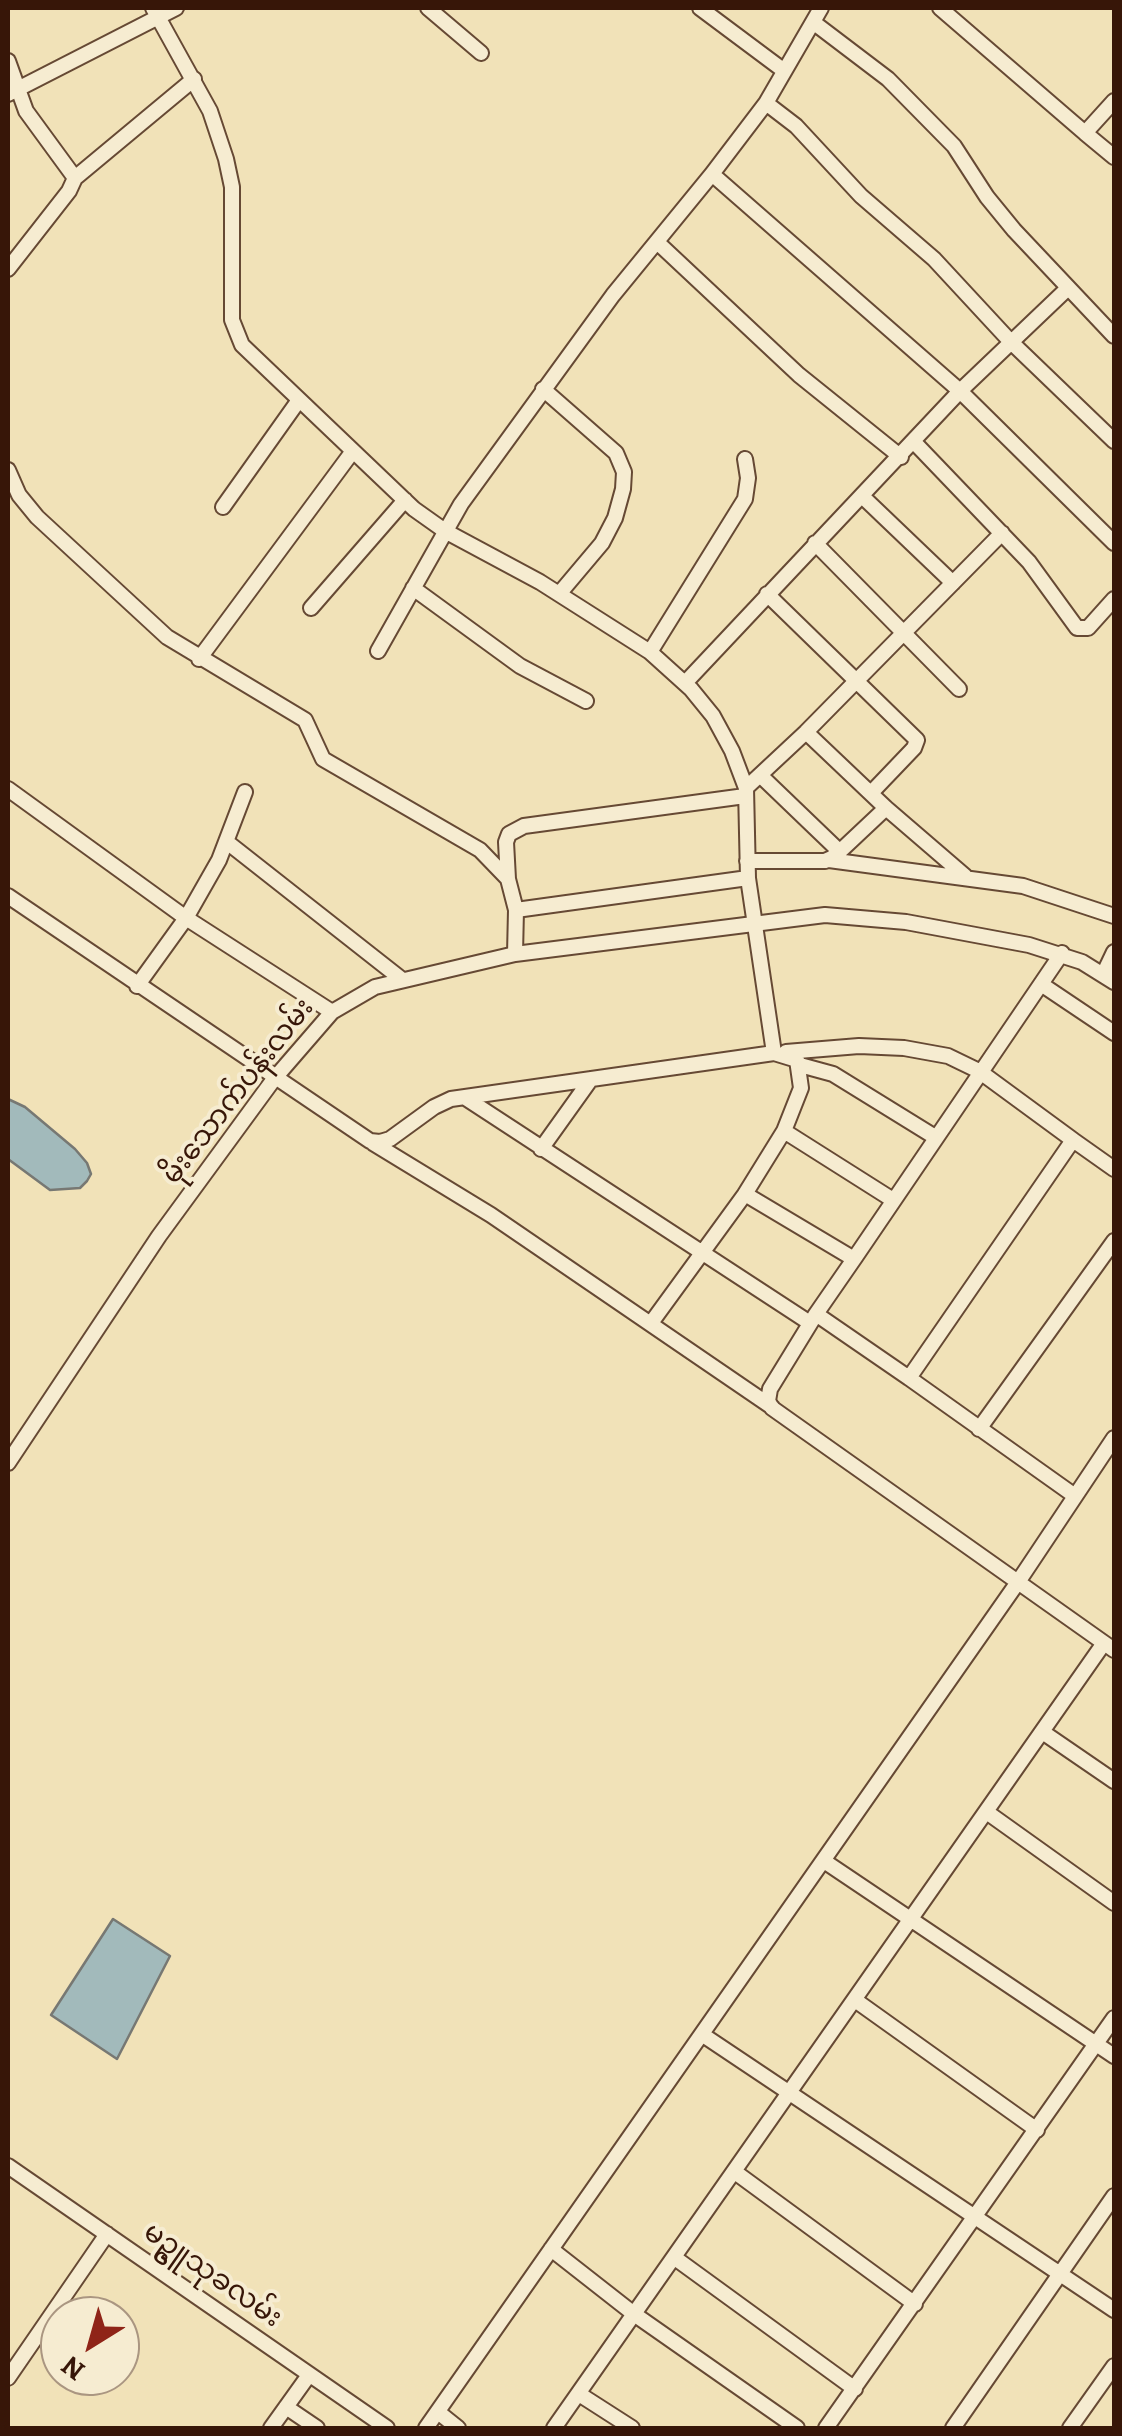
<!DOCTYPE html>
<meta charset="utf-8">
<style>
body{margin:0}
#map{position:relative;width:1122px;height:2436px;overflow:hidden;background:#f1e2b8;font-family:Alegreya,serif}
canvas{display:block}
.frame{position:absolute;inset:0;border:10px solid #371608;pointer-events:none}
.north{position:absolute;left:40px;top:2296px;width:100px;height:100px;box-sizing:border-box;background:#f6ecd1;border:2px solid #aa9681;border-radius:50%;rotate:217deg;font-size:28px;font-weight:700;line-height:40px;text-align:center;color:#371608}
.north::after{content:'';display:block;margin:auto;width:35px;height:45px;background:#8f2418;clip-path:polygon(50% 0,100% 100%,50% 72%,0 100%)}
</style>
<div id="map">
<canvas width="1122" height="2436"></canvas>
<div class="frame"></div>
<div class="north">N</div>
</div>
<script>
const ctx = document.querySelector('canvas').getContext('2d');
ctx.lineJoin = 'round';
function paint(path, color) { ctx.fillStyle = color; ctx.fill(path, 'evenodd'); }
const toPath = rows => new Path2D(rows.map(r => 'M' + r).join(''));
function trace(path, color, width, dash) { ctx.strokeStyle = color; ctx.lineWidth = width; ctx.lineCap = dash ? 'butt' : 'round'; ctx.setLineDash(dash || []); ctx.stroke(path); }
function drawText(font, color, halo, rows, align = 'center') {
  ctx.font = font + ' Alegreya,"Noto Sans Myanmar",serif'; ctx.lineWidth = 8; ctx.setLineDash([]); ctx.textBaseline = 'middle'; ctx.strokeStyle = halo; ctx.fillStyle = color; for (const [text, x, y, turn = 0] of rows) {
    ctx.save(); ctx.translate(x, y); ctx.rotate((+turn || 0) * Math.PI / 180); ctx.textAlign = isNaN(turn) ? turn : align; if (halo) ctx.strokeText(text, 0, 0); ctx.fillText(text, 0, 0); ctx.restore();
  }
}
const water = toPath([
 [8,1099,25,1107,75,1149,87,1163,91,1174,87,1181,80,1188,50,1190,8,1159,8,1099],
 [113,1919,170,1956,117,2059,51,2015,113,1919]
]);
const minor = toPath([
 [428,8,481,53],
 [700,8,783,70],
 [940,8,1085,133,1114,101],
 [813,22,888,79,954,146,987,197,1014,230,1114,336],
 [8,61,26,111,75,178,69,191,8,269],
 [8,94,176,8],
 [766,103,796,126,861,196,934,259,1010,341,1114,441],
 [1085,133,1114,157],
 [712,174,766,103,821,8],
 [75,178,194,79],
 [657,242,799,375,901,457],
 [543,389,616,453,624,472,623,489,615,518,602,543,559,594],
 [914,442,1029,562,1077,628,1088,628,1114,599],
 [8,470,19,495,37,517,167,637,305,720,323,759,480,850,508,879,516,910,515,954],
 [862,496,953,583],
 [223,507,299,400],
 [815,543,959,689],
 [413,588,520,666,586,701],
 [767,594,917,740,914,748,871,793],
 [311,608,405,500],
 [378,651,461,504,613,295,712,174,960,391,1114,543],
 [650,652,745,499,748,478,745,459],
 [199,659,353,451],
 [685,683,960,391,1067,289],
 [806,732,886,808,965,876],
 [746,788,806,732,1002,533],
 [8,789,186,918,137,986],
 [245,792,219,860,186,918,332,1012],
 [227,842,400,978],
 [835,856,886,808],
 [829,860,1023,886,1114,916],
 [747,861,825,861,834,857,837,849,761,776],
 [508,879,506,842,509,834,524,826,745,796],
 [8,896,370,1141,380,1142,390,1139,434,1107,451,1099,774,1053,748,878,746,788,732,751,713,716,691,689,650,652,540,582,445,531,414,509,242,345,232,320,232,187,226,159,210,111,153,8],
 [516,910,748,878],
 [1103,975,1114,952],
 [1041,984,1114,1033],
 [786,1052,859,1046,904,1048,948,1056,979,1071,1073,1140],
 [774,1053,797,1060,801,1088,784,1131,745,1194,854,1259,816,1314,909,1378],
 [800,1065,833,1074,935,1137],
 [464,1097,810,1323],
 [784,1131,893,1200],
 [373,1143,491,1215,772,1407],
 [541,1149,591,1079],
 [854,1259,1062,953],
 [816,1314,770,1389,768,1401,772,1408,1114,1650],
 [651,1323,745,1194],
 [979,1429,1114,1241],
 [8,1463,159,1236,274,1079,332,1012,375,987,515,954,825,915,906,922,1029,945,1082,962,1114,982],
 [1075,1496,909,1378,1073,1140,1114,1169],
 [1044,1733,1114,1781],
 [988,1813,1114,1903],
 [824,1861,1114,2056],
 [855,2000,1037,2130],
 [703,2035,1114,2310],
 [8,2166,387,2428],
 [735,2172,915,2304],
 [551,2249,634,2314,797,2428],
 [675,2258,855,2389],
 [8,2378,107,2234],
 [579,2394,632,2428],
 [286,2407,317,2428],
 [438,2412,458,2428],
 [271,2428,309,2375],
 [426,2428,1018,1582,1114,1438],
 [554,2428,1104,1643],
 [826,2428,1114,2018],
 [953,2428,1114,2196],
 [1070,2428,1114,2366]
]);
const streetNames = [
 ["မိုးသောက်ပန်းလမ်း",239,1092,-52],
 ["မဥ္ဇူသုခလမ်း",212,2276,35]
];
paint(water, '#a2babb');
trace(water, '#777873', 2.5);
trace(minor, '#664934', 18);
trace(minor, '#f6ecd1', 14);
drawText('28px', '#371608', '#f6ecd1', streetNames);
</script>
